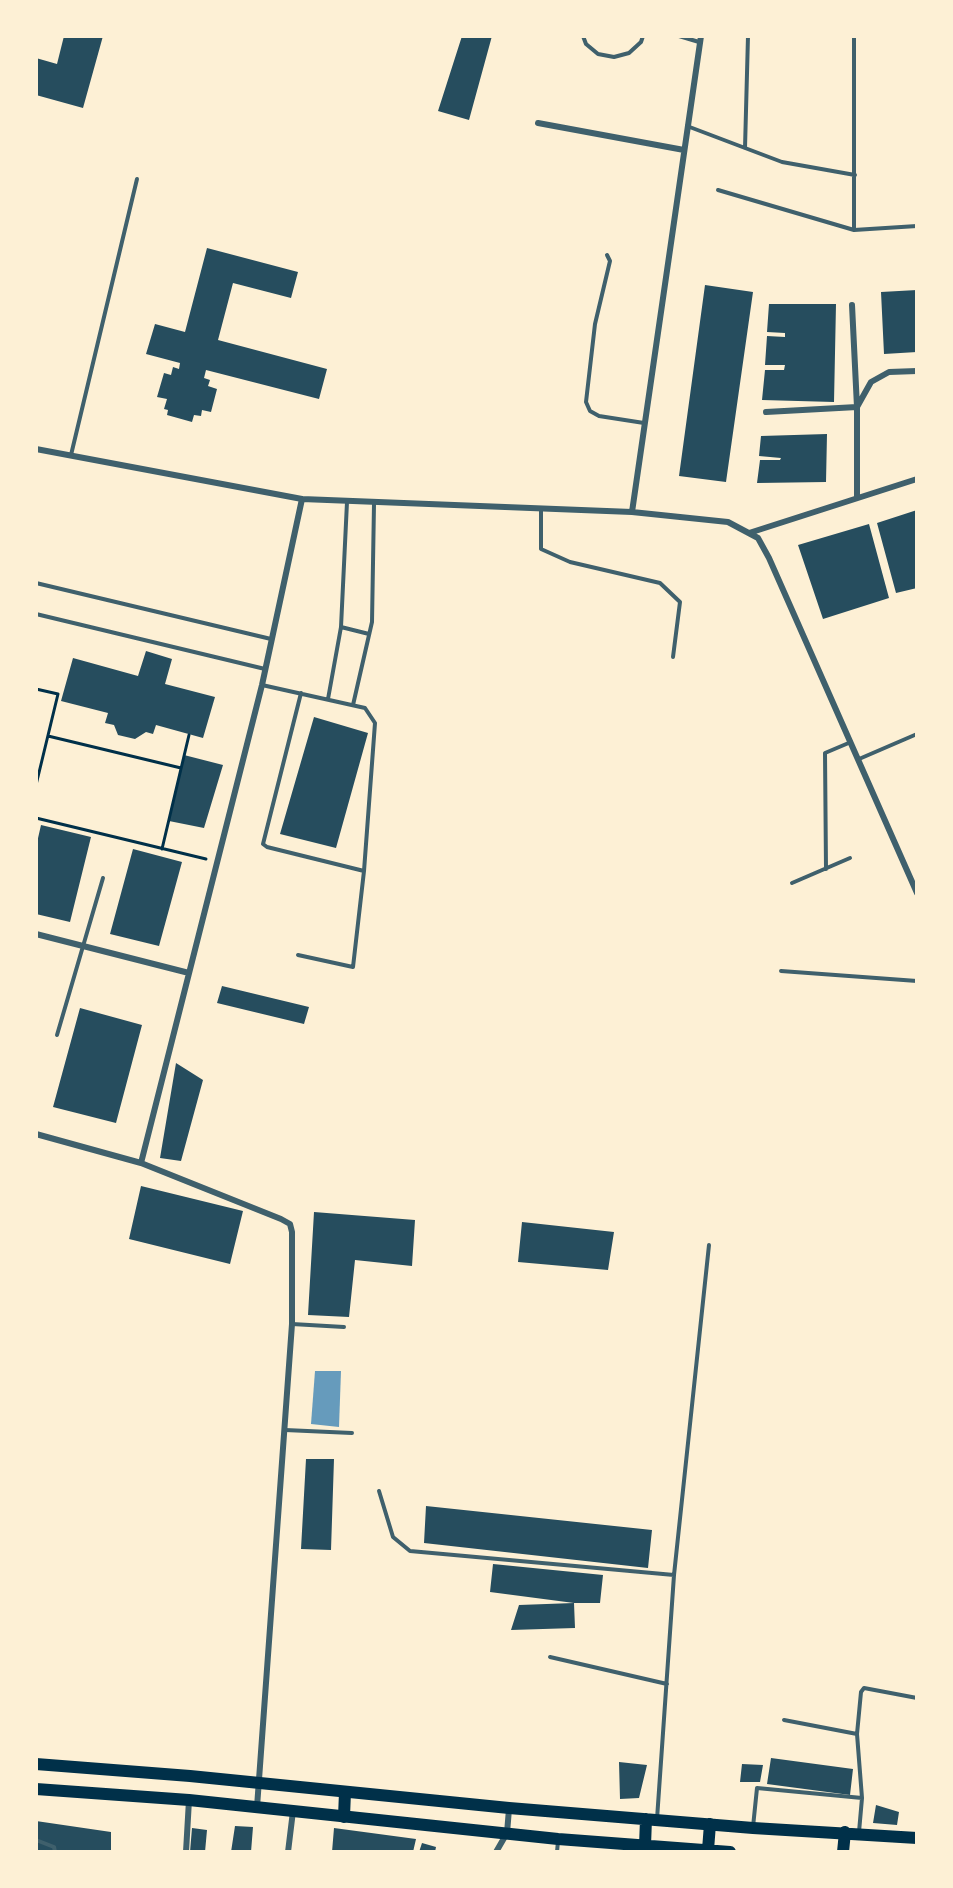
<!DOCTYPE html>
<style>
body{margin:0}
#map{position:relative;width:953px;height:1888px;overflow:hidden;background:#fdf0d5;font-family:Cabin,sans-serif}
canvas{display:block}
.frame{position:absolute;inset:0;border:38px solid #fdf0d5;pointer-events:none}
</style>
<div id="map">
<canvas width="953" height="1888"></canvas>
<div class="frame"></div>
</div>
<script>
const ctx = document.querySelector('canvas').getContext('2d');
ctx.lineJoin = 'round';
function paint(path, color) { ctx.fillStyle = color; ctx.fill(path, 'evenodd'); }
const toPath = rows => new Path2D(rows.map(r => 'M' + r).join(''));
function trace(path, color, width, dash) { ctx.strokeStyle = color; ctx.lineWidth = width; ctx.lineCap = dash ? 'butt' : 'round'; ctx.setLineDash(dash || []); ctx.stroke(path); }
const water = toPath([
 [315,1371,341,1371,339,1427,311,1424]
]);
const building = toPath([
 [64,36,103,36,83,108,36,95,36,58,57,64],
 [462,36,492,36,469,120,438,111],
 [207,248,298,272,291,298,233,283,218,340,327,369,319,399,206,370,204,378,210,380,208,386,217,389,211,412,202,410,201,416,194,415,192,422,167,415,168,410,164,409,167,399,157,397,164,373,171,375,173,367,179,369,180,363,146,354,155,324,185,332],
 [705,285,753,292,726,482,679,476],
 [917,290,917,352,884,354,881,292],
 [769,304,836,304,834,402,762,400,765,370,784,370,785,365,765,365,767,336,785,337,785,333,767,332],
 [827,434,826,482,757,483,760,460,780,460,781,458,759,456,761,436],
 [917,510,917,588,896,593,877,523],
 [869,524,889,598,823,619,798,545],
 [146,651,172,659,165,684,215,697,203,738,156,725,153,734,146,732,135,739,118,735,114,725,105,723,108,713,61,701,73,658,138,676],
 [314,717,368,733,336,848,280,834],
 [184,755,223,765,204,828,169,821],
 [41,825,91,837,70,922,36,914,36,847],
 [133,849,182,862,159,946,110,934],
 [222,986,309,1007,304,1024,217,1003],
 [80,1008,142,1025,116,1123,53,1107],
 [176,1063,203,1080,181,1161,160,1158],
 [141,1186,243,1211,230,1264,129,1239],
 [314,1212,415,1220,412,1266,355,1260,349,1317,308,1315],
 [522,1222,614,1232,608,1270,518,1262],
 [306,1459,334,1459,331,1550,301,1549],
 [426,1506,652,1530,648,1568,424,1543],
 [493,1564,603,1575,600,1603,574,1603,575,1628,511,1630,519,1605,574,1603,490,1592],
 [771,1758,853,1769,850,1795,767,1784],
 [619,1762,647,1765,639,1798,620,1799],
 [742,1764,763,1765,760,1782,740,1782],
 [876,1805,899,1812,897,1825,873,1823],
 [36,1821,111,1832,111,1852,36,1852],
 [235,1826,253,1827,251,1852,231,1852],
 [192,1828,207,1830,205,1852,190,1852],
 [334,1828,416,1839,413,1852,332,1852],
 [422,1843,436,1847,435,1852,419,1852]
]);
const path = toPath([
 [36,689,58,694,36,785],
 [48,736,181,768],
 [36,818,206,859],
 [162,849,189,735]
]);
const service = toPath([
 [583,36,586,44,598,54,614,57,629,53,641,42,643,36],
 [679,36,699,42],
 [854,36,854,230],
 [687,126,782,162,855,175],
 [745,148,748,36],
 [718,190,854,230,917,226],
 [607,255,610,261,595,324,586,402,590,411,599,416,644,423],
 [71,455,137,179],
 [541,509,541,549,570,562,660,583,680,602,673,657],
 [36,583,271,639],
 [36,614,265,669],
 [341,627,369,634],
 [262,685,365,708,375,723,364,871,353,967,298,955],
 [301,693,263,844,267,847,364,871],
 [328,699,341,627,347,502],
 [353,705,372,622,374,504],
 [859,759,917,734],
 [826,869,825,753,851,742],
 [792,883,850,858],
 [781,971,917,981],
 [57,1035,103,878],
 [292,1324,344,1327],
 [285,1430,352,1433],
 [379,1491,393,1537,410,1551,674,1575],
 [550,1657,667,1684],
 [784,1720,857,1734,862,1798,859,1832],
 [857,1734,861,1692,864,1688,917,1698],
 [657,1819,674,1575,709,1245],
 [753,1827,757,1788,862,1798],
 [36,1840,54,1847,55,1852],
 [557,1852,558,1841]
]);
const minor = toPath([
 [538,123,684,150],
 [766,412,857,407,852,305],
 [36,449,302,499,632,512,728,522,758,538,769,558,917,893],
 [857,498,857,407,871,382,889,372,917,371],
 [632,512,701,36],
 [749,533,917,479],
 [36,934,189,973],
 [36,1134,141,1163],
 [257,1807,292,1324,292,1232,290,1224,281,1219,141,1163,262,685,302,499],
 [186,1852,189,1800],
 [288,1852,293,1811],
 [496,1852,507,1833,509,1809]
]);
const primary = toPath([
 [36,1764,190,1776,509,1808,753,1828,917,1838],
 [36,1789,189,1800,558,1839,730,1852],
 [344,1817,345,1792],
 [645,1846,646,1819],
 [708,1850,710,1824],
 [843,1852,845,1832]
]);
paint(water, '#669bbc');
paint(building, '#264d5e');
trace(path, '#003049', 3);
trace(service, '#3f606c', 4);
trace(minor, '#3f606c', 6);
trace(primary, '#003049', 12);
</script>
